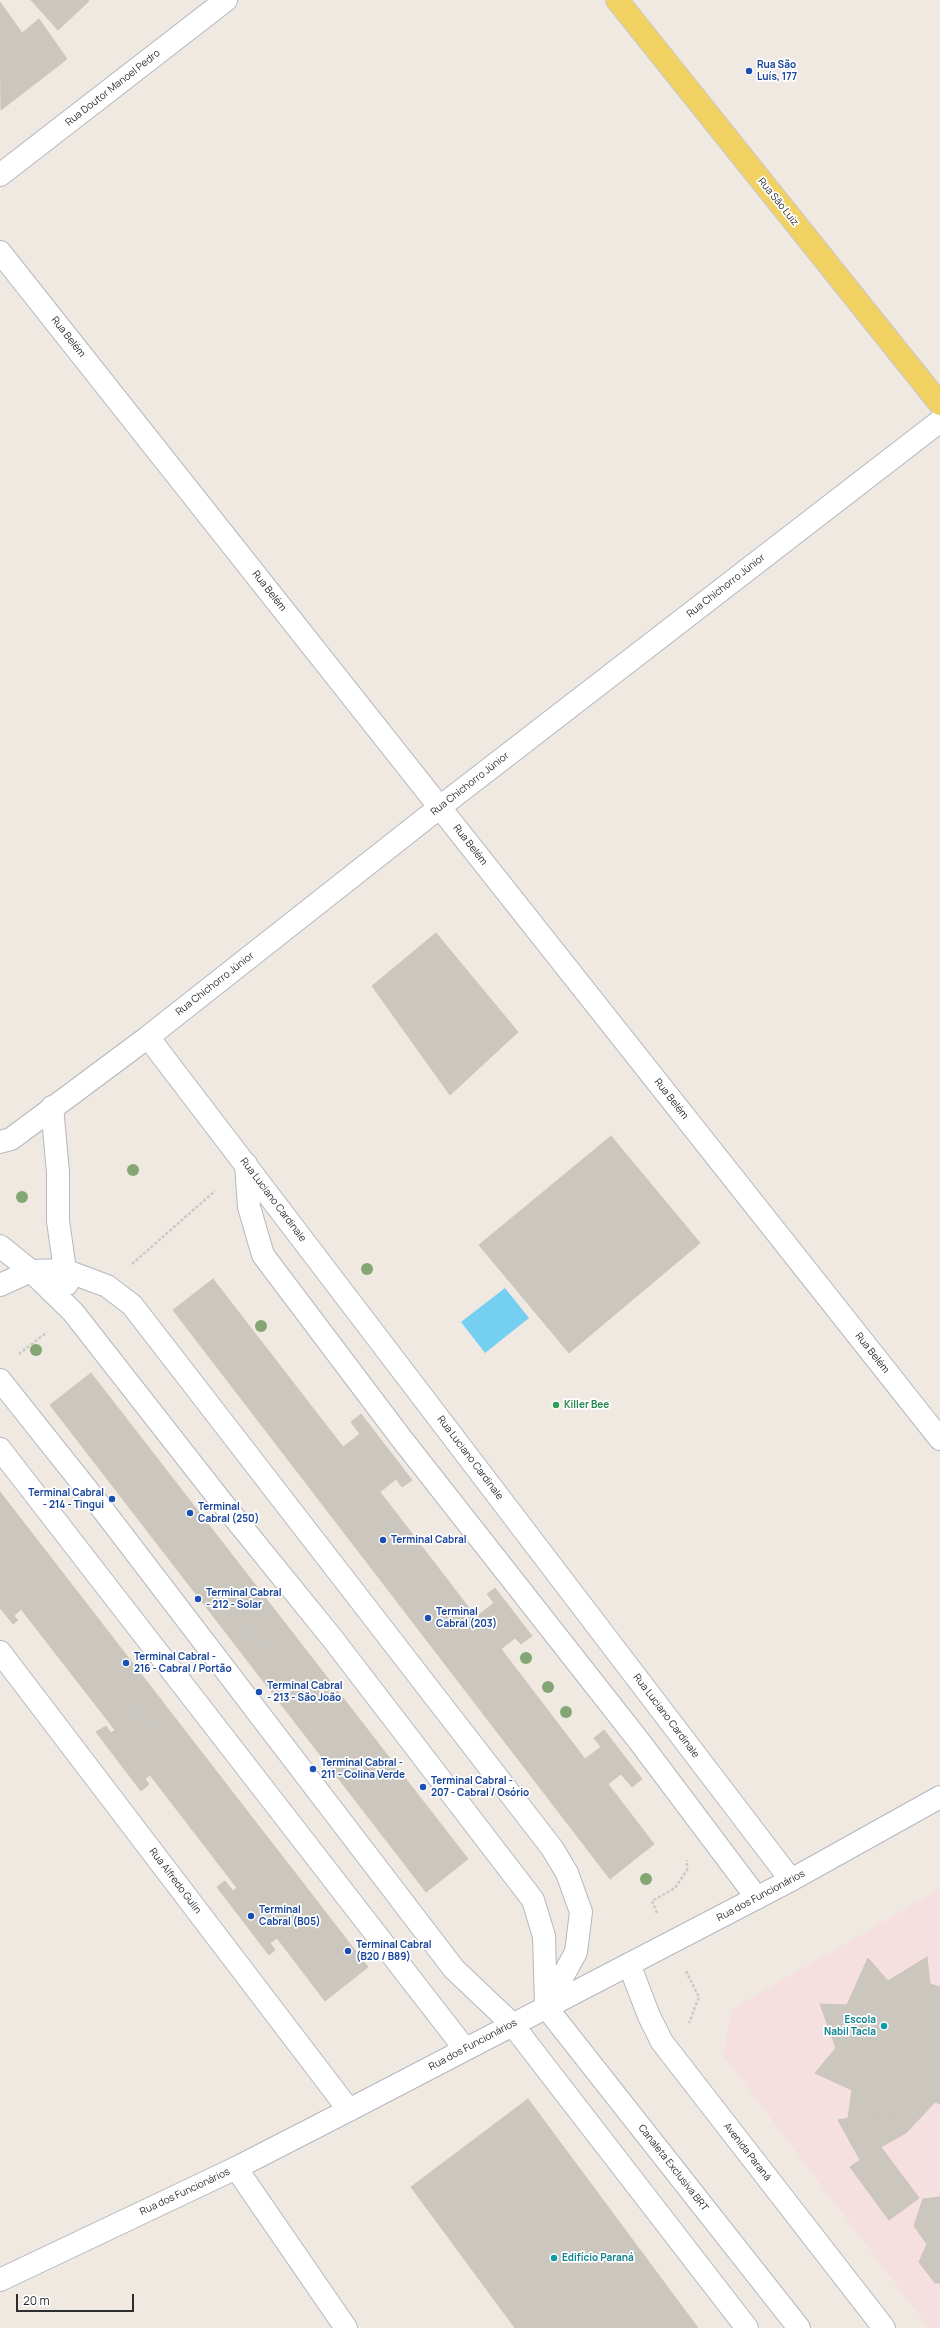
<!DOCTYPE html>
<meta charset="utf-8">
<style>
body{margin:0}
#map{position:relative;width:940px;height:2328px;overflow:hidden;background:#efe9e1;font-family:Manrope,sans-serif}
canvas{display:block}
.scale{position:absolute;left:16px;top:2294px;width:118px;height:18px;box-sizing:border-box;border:2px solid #2e2e2e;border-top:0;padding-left:5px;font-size:12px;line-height:14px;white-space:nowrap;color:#2e2e2e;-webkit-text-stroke:3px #fff;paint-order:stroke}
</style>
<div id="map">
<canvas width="940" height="2328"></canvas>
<div class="scale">20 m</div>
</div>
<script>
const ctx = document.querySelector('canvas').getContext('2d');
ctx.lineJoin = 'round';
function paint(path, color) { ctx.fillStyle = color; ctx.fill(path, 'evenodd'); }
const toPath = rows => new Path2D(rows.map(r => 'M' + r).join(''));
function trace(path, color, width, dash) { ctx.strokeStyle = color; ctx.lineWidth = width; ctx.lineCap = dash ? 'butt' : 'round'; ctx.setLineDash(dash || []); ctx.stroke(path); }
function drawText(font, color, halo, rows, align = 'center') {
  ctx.font = font + ' Manrope,sans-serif'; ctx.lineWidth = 3.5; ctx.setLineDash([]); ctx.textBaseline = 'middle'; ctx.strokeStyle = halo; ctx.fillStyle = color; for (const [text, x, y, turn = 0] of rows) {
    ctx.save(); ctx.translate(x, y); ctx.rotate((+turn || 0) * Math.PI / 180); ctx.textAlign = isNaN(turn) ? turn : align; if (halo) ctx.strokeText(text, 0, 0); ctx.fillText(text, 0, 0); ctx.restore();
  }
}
const medical = toPath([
 [940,1889,940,2328,929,2328,723,2055,732,2009]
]);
const water = toPath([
 [505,1288,529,1318,485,1353,461,1322]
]);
const building = toPath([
 [31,0,88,0,89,1,58,30,31,0],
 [0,2,22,33,39,19,67,59,1,110,0,2],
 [436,933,518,1032,450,1095,372,986,436,933],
 [611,1136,700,1243,569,1353,479,1245,611,1136],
 [213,1279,343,1447,360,1434,351,1422,361,1414,412,1480,402,1487,396,1479,380,1492,476,1617,494,1603,487,1594,495,1588,532,1636,521,1644,515,1638,501,1649,585,1759,601,1747,594,1738,604,1730,642,1779,632,1787,621,1774,608,1784,654,1844,610,1879,173,1310,213,1279],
 [91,1373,468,1859,426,1892,50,1405,91,1373],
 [0,1492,368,1967,325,2001,277,1938,270,1943,275,1950,269,1955,217,1887,225,1881,233,1891,237,1888,150,1775,145,1779,149,1784,141,1791,96,1732,106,1726,111,1733,115,1730,21,1609,14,1616,18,1620,13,1624,0,1608,0,1492],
 [927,1957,930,1984,940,1987,940,2104,935,2102,906,2133,889,2112,848,2118,852,2090,815,2073,836,2048,820,2004,847,2005,868,1958,888,1981,927,1957],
 [528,2099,698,2328,515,2328,411,2187,528,2099],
 [889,2112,906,2133,881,2147,919,2198,889,2220,850,2167,860,2160,838,2120,889,2112],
 [940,2197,940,2283,935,2283,919,2262,927,2244,914,2226,923,2199,940,2197]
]);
const path = toPath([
 [132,1264,215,1191],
 [19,1354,47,1332],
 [384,1523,407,1554],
 [242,1622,264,1652],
 [129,1703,150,1731],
 [657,1913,652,1901,675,1888,687,1870,687,1860],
 [686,1971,699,1997,689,2023]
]);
const lane = toPath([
 [52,1107,58,1172,58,1221,67,1284],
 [246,1164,249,1207,263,1255,401,1438,639,1741,757,1898],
 [0,1246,31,1271,73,1312,224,1505,332,1638,533,1900,544,1936,546,2006],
 [0,1285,31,1271,64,1270,107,1286,132,1305,552,1848,567,1873,581,1912,576,1952,546,2007],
 [0,1380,97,1502,454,1969,512,2024],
 [0,1449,465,2049],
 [546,2007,799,2328],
 [236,2168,346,2328]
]);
const street = toPath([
 [0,252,940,1439],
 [148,1037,791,1880],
 [0,1142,11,1139,148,1037,440,807,940,421],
 [0,1652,349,2110]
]);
const secondary = toPath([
 [0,175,226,0],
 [629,1964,649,2016,662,2042,884,2328],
 [512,2024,747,2328],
 [0,2280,236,2168,349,2110,791,1880,940,1797]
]);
const primary = toPath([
 [617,0,940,404]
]);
const trees = [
 [133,1170],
 [22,1197],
 [367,1269],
 [261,1326],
 [36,1350],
 [526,1658],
 [548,1687],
 [566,1712],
 [646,1879]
];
const markers = [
 [749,71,4,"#1a4fb4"],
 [556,1405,4,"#2e9e5b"],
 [112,1499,4,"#1a4fb4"],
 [190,1513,4,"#1a4fb4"],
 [383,1540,4,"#1a4fb4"],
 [198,1599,4,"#1a4fb4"],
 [428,1618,4,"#1a4fb4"],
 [126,1663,4,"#1a4fb4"],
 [259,1692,4,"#1a4fb4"],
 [313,1769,4,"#1a4fb4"],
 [423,1787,4,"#1a4fb4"],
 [251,1916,4,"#1a4fb4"],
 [348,1951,4,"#1a4fb4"],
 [884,2026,4,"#0f9aa8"],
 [554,2258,4,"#0f9aa8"]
];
const transitNames = [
 ["Rua São",757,65],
 ["Luís, 177",757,77],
 ["Terminal Cabral",104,1493,"right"],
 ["- 214 - Tingui",104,1505,"right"],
 ["Terminal",198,1507],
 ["Cabral (250)",198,1519],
 ["Terminal Cabral",391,1540],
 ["Terminal Cabral",206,1593],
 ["- 212 - Solar",206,1605],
 ["Terminal",436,1612],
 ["Cabral (203)",436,1624],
 ["Terminal Cabral -",134,1657],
 ["216 - Cabral / Portão",134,1669],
 ["Terminal Cabral",267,1686],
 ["- 213 - São João",267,1698],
 ["Terminal Cabral -",321,1763],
 ["211 - Colina Verde",321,1775],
 ["Terminal Cabral -",431,1781],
 ["207 - Cabral / Osório",431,1793],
 ["Terminal",259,1910],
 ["Cabral (B05)",259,1922],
 ["Terminal Cabral",356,1945],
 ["(B20 / B89)",356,1957]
];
const streetNames = [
 ["Rua Doutor Manoel Pedro",113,88,-38],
 ["Rua São Luiz",778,202,51],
 ["Rua Belém",68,337,52],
 ["Rua Chichorro Júnior",726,586,-38],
 ["Rua Belém",269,591,52],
 ["Rua Chichorro Júnior",470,784,-38],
 ["Rua Belém",470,845,52],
 ["Rua Chichorro Júnior",215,984,-38],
 ["Rua Belém",671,1099,52],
 ["Rua Luciano Cardinale",273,1200,53],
 ["Rua Belém",872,1353,52],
 ["Rua Luciano Cardinale",470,1458,53],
 ["Rua Luciano Cardinale",666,1716,53],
 ["Rua Alfredo Gulin",175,1881,53],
 ["Rua dos Funcionários",761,1896,-28],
 ["Rua dos Funcionários",473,2045,-28],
 ["Avenida Paraná",747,2152,52],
 ["Canaleta Exclusiva BRT",673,2168,52],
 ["Rua dos Funcionários",185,2192,-25]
];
const leisureNames = [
 ["Killer Bee",564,1405]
];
const cultureNames = [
 ["Escola",876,2020],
 ["Nabil Tacla",876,2032],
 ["Edifício Paraná",562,2258,"left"]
];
paint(medical, '#f5dfe0');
paint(water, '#75cff0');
paint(building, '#cbc7bf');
trace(building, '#cbc5ba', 1);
trace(lane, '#b4b7c1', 24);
trace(street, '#b4b7c1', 24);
trace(secondary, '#b4b7c1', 24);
trace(primary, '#c9c9c9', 24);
trace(path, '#c9c9c9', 2.5, [3, 2]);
trace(lane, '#fff', 22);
trace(street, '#fff', 22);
trace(secondary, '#fff', 22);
trace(primary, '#f2d163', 22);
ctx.fillStyle = '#84a574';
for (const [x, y] of trees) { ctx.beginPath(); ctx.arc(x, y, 6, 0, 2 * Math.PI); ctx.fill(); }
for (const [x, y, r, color] of markers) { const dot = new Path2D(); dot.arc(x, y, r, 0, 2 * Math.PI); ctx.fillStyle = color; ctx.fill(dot); trace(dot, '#fff', 1.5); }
drawText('bold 10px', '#164399', '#fff', transitNames, 'left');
drawText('10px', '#2e2e2e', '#fff', streetNames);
drawText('bold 10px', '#27864d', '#fff', leisureNames, 'left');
drawText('bold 10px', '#0d838f', '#fff', cultureNames, 'right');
</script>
